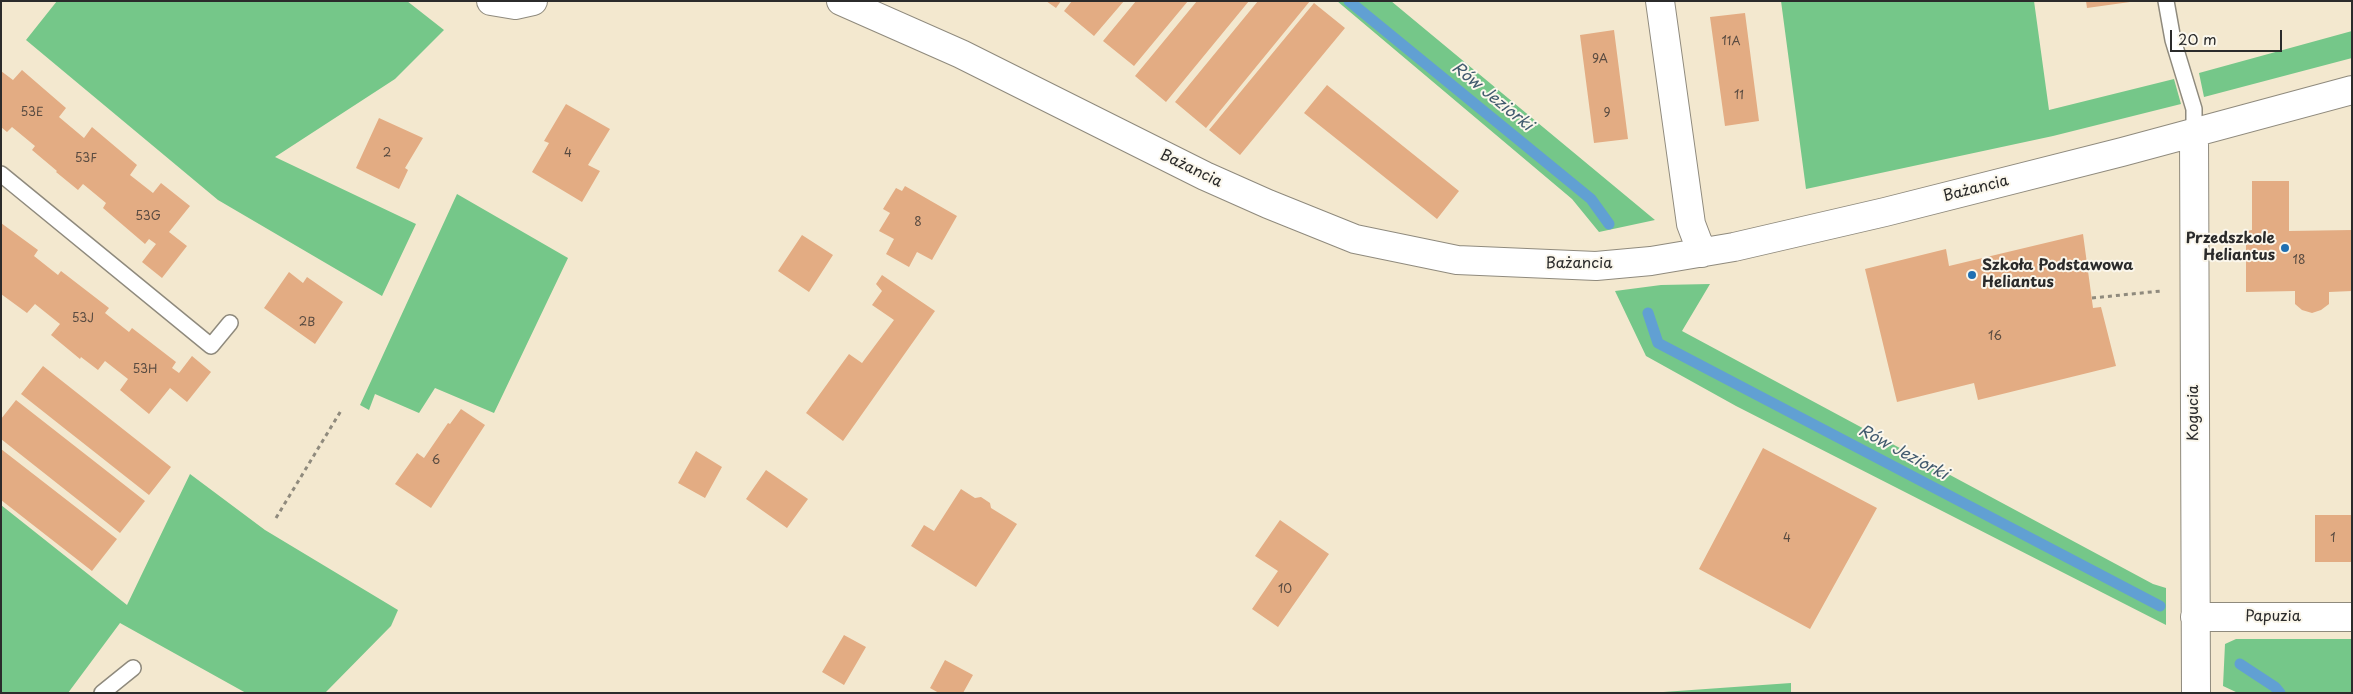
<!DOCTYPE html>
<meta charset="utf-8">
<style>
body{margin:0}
#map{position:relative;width:2353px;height:694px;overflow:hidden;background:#f3e8cf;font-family:"Playpen Sans",sans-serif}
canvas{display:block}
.frame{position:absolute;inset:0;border:2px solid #2b2b2b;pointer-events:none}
.scale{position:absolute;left:2170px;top:30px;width:112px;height:22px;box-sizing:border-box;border:2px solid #2b2b2b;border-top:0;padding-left:6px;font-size:15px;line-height:18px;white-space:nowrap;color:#2b2b2b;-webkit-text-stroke:4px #fbf7ec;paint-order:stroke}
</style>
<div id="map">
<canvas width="2353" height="694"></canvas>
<div class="frame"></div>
<div class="scale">20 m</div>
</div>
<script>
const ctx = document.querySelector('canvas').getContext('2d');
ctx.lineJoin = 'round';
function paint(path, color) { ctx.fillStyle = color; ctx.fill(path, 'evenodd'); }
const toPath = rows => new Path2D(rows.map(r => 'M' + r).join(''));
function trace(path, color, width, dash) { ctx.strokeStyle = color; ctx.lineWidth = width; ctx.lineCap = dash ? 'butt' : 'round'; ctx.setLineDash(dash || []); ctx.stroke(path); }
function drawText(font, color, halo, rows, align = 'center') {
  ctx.font = font + ' "Playpen Sans",sans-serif'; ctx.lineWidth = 4; ctx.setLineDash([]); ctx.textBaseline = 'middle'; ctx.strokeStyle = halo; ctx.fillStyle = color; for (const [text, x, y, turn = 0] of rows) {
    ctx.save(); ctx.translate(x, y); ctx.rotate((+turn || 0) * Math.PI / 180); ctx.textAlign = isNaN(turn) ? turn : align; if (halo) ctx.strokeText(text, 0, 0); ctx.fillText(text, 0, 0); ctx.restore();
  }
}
const green = toPath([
 [57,1,407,1,444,30,395,79,275,157,416,224,382,296,218,200,26,40],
 [1337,1,1391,1,1655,220,1599,232,1572,199],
 [1781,1,2034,1,2049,110,2174,79,2181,104,2053,136,1806,189],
 [2352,31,2352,58,2204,97,2199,73],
 [457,194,568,258,494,413,435,388,419,413,375,394,369,410,360,405],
 [1710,284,1682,331,2153,584,2166,588,2166,625,1736,406,1646,356,1615,291,1661,285],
 [190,474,265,530,398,610,391,626,325,693,246,693,120,623,68,693,1,693,1,505,127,605],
 [2236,639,2352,639,2352,693,2238,693,2223,686,2225,644],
 [1791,683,1791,693,1649,693]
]);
const stream = toPath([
 [1349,1,1591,199,1609,224],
 [1648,313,1658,343,2160,606],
 [2240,664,2275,687,2280,693]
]);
const building = toPath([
 [1046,1,1061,1,1056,8],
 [1072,1,1124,1,1094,36,1064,11],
 [1136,1,1188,1,1134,66,1103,41],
 [1197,1,1249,1,1166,102,1135,76],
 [1258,1,1310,1,1206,128,1175,102],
 [2086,1,2130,1,2130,2,2087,8],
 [1314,3,1345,28,1240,155,1209,130],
 [1745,13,1759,121,1725,126,1710,17],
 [1614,30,1628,139,1594,143,1580,35],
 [22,70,66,108,59,117,84,138,92,127,137,165,130,175,153,193,161,183,190,206,169,232,187,246,162,278,142,262,156,244,149,239,145,244,103,208,106,203,83,184,78,190,56,172,57,171,32,150,35,146,12,127,7,132,1,127,1,71,13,80],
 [1327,85,1459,191,1437,219,1304,113],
 [566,104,610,129,588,165,600,171,582,202,532,172,549,143,544,141],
 [379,118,423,138,405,168,408,170,399,189,356,168],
 [2252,181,2289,181,2289,231,2352,230,2352,291,2329,292,2329,304,2321,310,2312,313,2302,310,2295,304,2295,291,2246,292,2246,231,2252,230],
 [905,186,957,216,932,260,917,252,909,267,886,254,894,239,879,231,890,213,883,209,896,188,902,191],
 [1,223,38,250,34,256,58,275,61,271,109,308,105,313,129,332,132,328,176,362,172,368,179,373,192,356,211,372,187,402,170,388,149,414,120,390,128,379,105,361,98,370,81,357,80,359,51,335,60,324,35,304,27,313,1,294],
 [2083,234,2093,308,2101,307,2116,366,1978,400,1974,383,1897,402,1865,269,1946,249,1949,266],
 [802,235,833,255,809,292,778,271],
 [289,272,303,283,307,277,343,302,315,344,264,308],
 [882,275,935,311,843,441,806,413,849,354,862,363,894,320,872,305,882,291,876,284],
 [43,366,171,467,149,495,21,394],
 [16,400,145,501,120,533,1,439,1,419],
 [461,409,485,425,431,508,395,484,417,453,424,458,448,423,450,424],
 [1763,448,1877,508,1810,629,1699,569],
 [1,449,117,539,92,571,1,500],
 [696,451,722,467,705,498,678,483],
 [766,470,808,499,787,528,746,499],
 [961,489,975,498,981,497,990,503,991,508,1017,524,976,587,911,546,924,525,934,531],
 [2315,515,2352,515,2352,562,2315,562],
 [1280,520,1329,554,1278,627,1252,609,1278,571,1255,556],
 [844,635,866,647,844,685,822,672],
 [945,660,973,675,963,693,939,693,930,688]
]);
const path = toPath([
 [2092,298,2161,291],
 [276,518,342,409]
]);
const lane = toPath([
 [2166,1,2173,40,2194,109,2194,133],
 [1,174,211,346,230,323],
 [102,693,133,668]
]);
const street = toPath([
 [491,1,515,5,533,1],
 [841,1,961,54,1205,176,1268,204,1355,239,1457,260,1596,266,1651,261,1734,247,1885,212,2122,152,2352,90],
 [1660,1,1691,224,1702,253],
 [2194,133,2196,693],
 [2195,617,2352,617]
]);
const markers = [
 [2285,248,5,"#1f6fb2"],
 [1972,275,5,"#1f6fb2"]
];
const numberNames = [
 ["11A",1731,42],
 ["9A",1600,60],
 ["11",1739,96],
 ["53E",32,113],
 ["9",1607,114],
 ["2",387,154],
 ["4",568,154],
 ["53F",86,159],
 ["53G",148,217],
 ["8",918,223],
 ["18",2299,261],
 ["53J",83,319],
 ["2B",307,323],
 ["16",1995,337],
 ["53H",145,370],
 ["6",436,461],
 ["4",1787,539],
 ["1",2333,539],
 ["10",1285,590]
];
const streetNames = [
 ["Bażancia",1191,169,26],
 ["Bażancia",1976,189,-14],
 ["Bażancia",1579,264],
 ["Kogucia",2194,413,-90],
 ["Papuzia",2273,617]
];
const poiNames = [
 ["Przedszkole",2275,239],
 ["Heliantus",2275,256],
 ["Szkoła Podstawowa",1982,266,"left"],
 ["Heliantus",1982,283,"left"]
];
const waterNames = [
 ["Rów Jeziorki",1492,97,39],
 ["Rów Jeziorki",1903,453,28]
];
paint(green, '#75c789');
trace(stream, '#61a0d3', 11);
paint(building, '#e3ac83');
trace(lane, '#8f8a7d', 18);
trace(street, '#8f8a7d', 30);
trace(path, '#8f8a7d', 3, [4, 4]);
trace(lane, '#fff', 15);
trace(street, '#fff', 28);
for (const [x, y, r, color] of markers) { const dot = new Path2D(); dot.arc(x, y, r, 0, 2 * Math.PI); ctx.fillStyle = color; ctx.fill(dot); trace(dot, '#fbf7ec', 2); }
drawText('12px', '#594b41', null, numberNames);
drawText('15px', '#2b2b2b', '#fbf7ec', streetNames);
drawText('bold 15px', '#2b2b2b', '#fbf7ec', poiNames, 'right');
drawText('italic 16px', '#415a6e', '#fbf7ec', waterNames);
</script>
